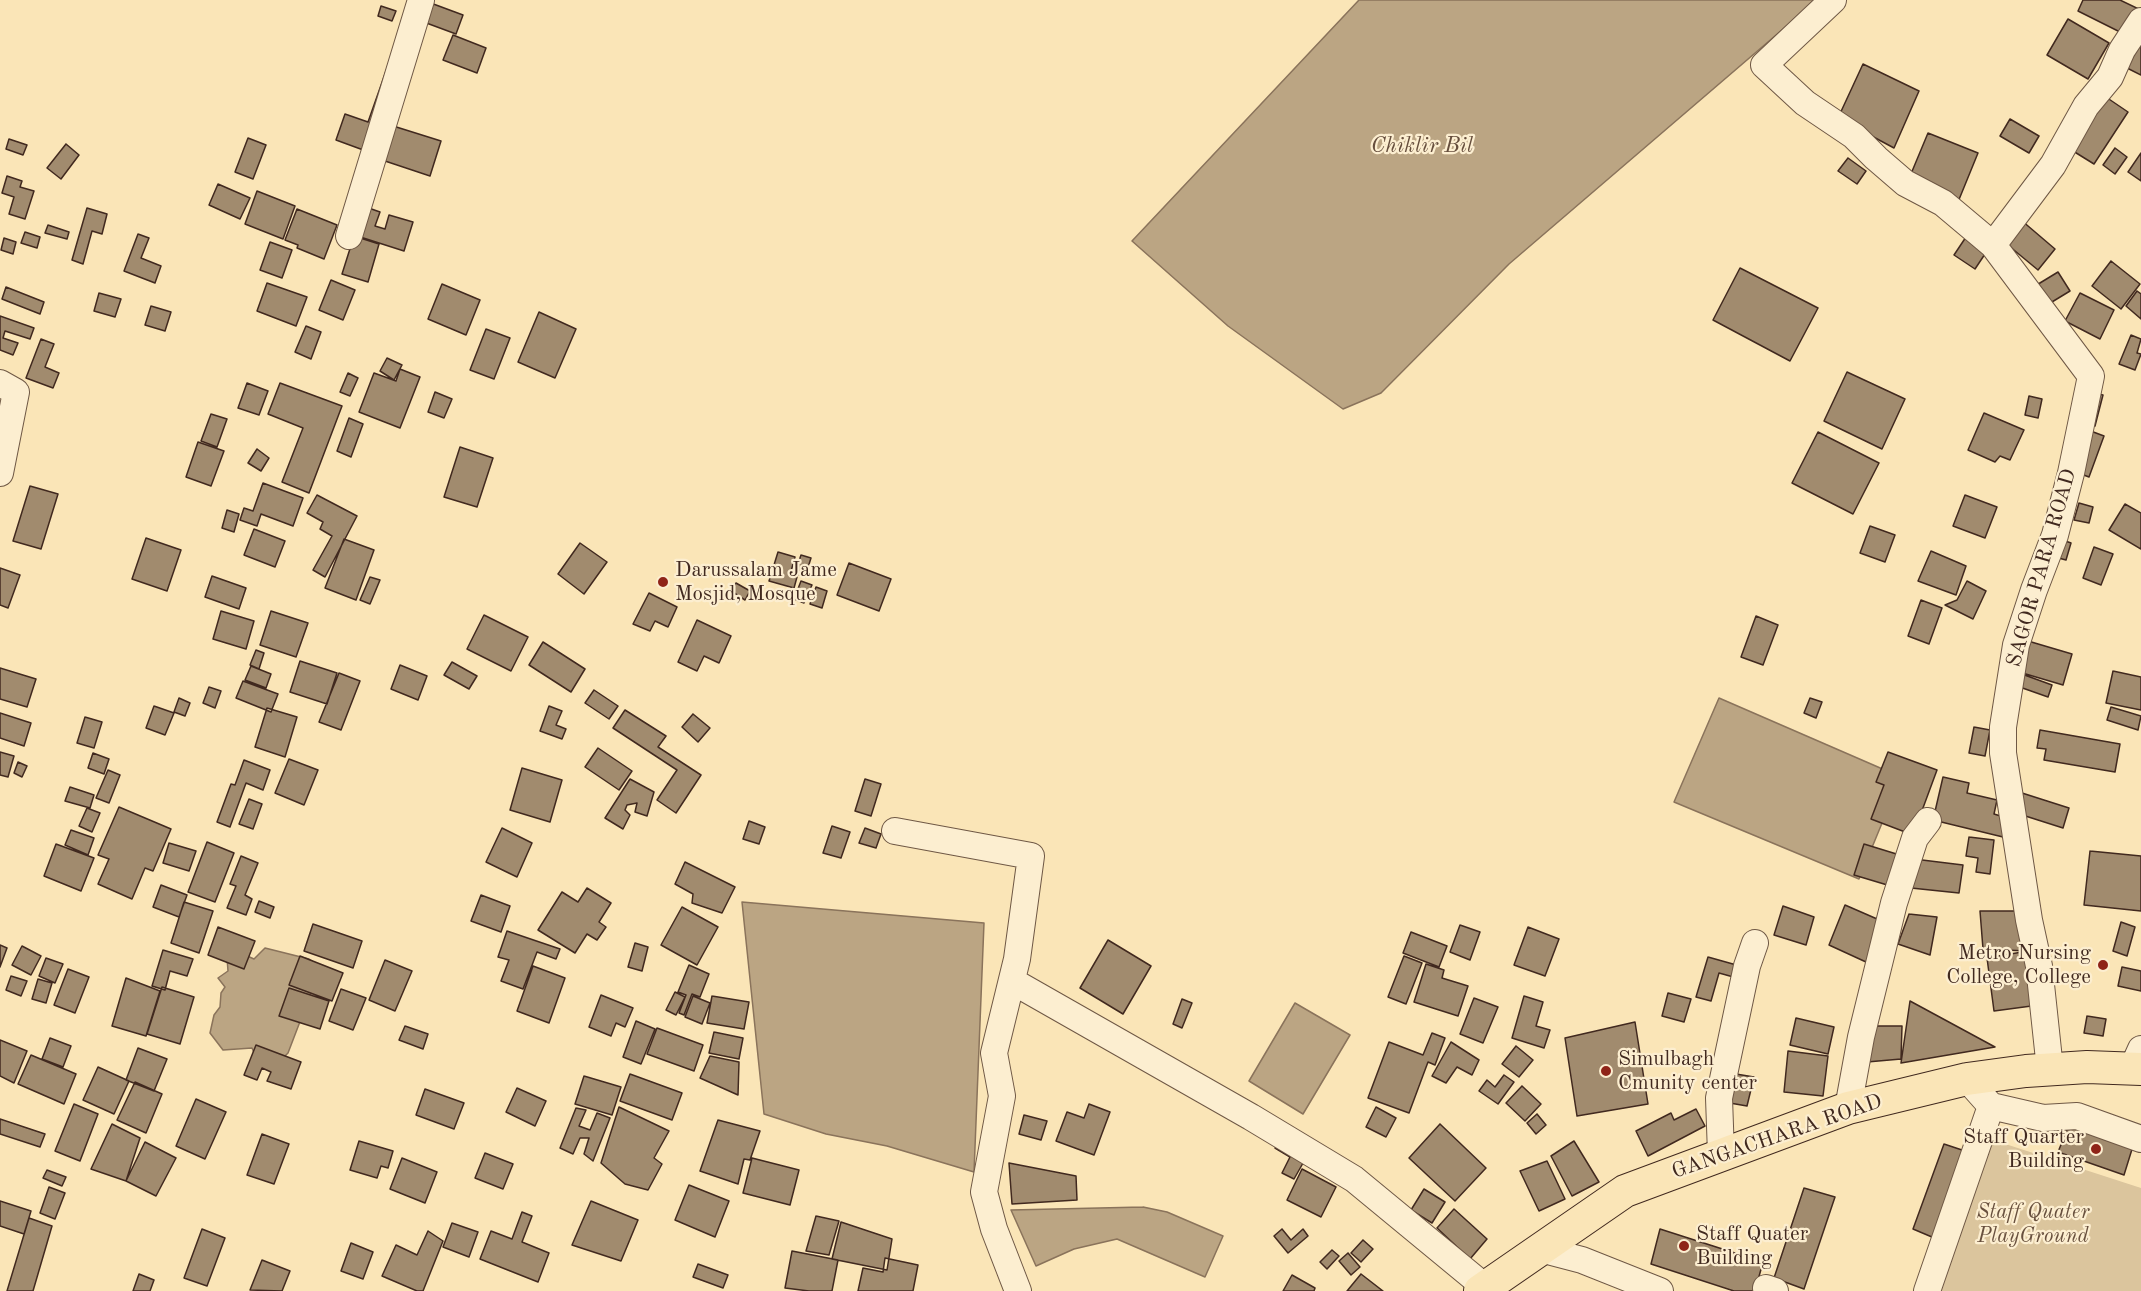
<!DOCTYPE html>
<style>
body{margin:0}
canvas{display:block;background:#fae5b7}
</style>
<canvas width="2141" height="1291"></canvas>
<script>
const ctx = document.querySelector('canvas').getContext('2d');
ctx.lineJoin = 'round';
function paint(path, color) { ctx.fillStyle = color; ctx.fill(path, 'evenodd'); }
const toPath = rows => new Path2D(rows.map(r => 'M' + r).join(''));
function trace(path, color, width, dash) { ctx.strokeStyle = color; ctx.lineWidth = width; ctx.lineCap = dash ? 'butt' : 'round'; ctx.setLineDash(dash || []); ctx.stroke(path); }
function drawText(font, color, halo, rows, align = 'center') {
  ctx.font = font + ' "Old Standard TT",serif'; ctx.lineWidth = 4.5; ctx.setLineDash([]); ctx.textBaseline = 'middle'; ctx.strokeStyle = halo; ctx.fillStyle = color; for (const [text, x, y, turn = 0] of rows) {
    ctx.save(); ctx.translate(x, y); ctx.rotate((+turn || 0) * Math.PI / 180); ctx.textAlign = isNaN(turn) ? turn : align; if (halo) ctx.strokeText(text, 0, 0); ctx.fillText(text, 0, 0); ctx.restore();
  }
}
const green = toPath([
 [1990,1139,2141,1188,2141,1291,1937,1291]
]);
const water = toPath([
 [1359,0,1817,0,1509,264,1381,393,1343,409,1228,326,1132,241,1359,0],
 [1719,698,1901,777,1859,879,1674,802,1719,698],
 [742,902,984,923,974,1172,887,1146,826,1134,764,1114,742,902],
 [265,948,309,959,318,965,314,985,288,1053,282,1059,255,1055,252,1048,223,1050,210,1033,214,1015,220,1007,221,993,225,987,218,978,228,971,227,958,245,955,254,959,265,948],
 [1295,1003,1350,1035,1303,1114,1249,1081,1295,1003],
 [1143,1207,1167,1212,1223,1236,1205,1277,1117,1239,1074,1249,1036,1266,1011,1210,1143,1207]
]);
const building = toPath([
 [2083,0,2120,0,2141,10,2128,36,2078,11,2083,0],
 [428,2,463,15,456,34,421,21,428,2],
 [381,6,396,11,392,21,378,16,381,6],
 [2068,19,2109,43,2088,79,2047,55,2068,19],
 [453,35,486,48,477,73,443,60,453,35],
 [2141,42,2141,75,2127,68,2141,42],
 [391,57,366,151,336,140,345,114,368,122,391,57],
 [1863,64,1919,91,1894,148,1838,118,1863,64],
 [2100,93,2128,112,2094,164,2065,146,2100,93],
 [2010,119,2039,136,2029,153,2000,136,2010,119],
 [390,125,441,141,430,176,379,159,390,125],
 [1928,133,1978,153,1958,202,1908,181,1928,133],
 [248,138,266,145,253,179,235,172,248,138],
 [9,139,27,145,23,155,6,149,9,139],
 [66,144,79,155,61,179,47,168,66,144],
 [2115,148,2127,157,2115,174,2103,165,2115,148],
 [2141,153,2141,181,2128,172,2141,153],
 [1848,158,1866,171,1857,184,1838,171,1848,158],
 [7,176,22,181,20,187,34,191,25,219,9,214,14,197,2,193,7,176],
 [218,184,250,198,240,219,209,205,218,184],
 [257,191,295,206,283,239,245,224,257,191],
 [363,206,380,212,375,226,385,229,389,215,413,222,404,251,354,235,363,206],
 [87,208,107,214,102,234,92,231,83,264,72,260,87,208],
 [297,209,337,225,324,259,297,248,298,245,285,240,297,209],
 [2021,220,2055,249,2038,270,2003,241,2021,220],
 [48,225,69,232,67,239,45,233,48,225],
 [25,232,40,237,37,248,21,243,25,232],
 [138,234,149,238,141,258,161,266,155,283,124,271,138,234],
 [1968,234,1989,248,1975,269,1954,255,1968,234],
 [354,236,379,244,368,282,342,274,354,236],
 [4,238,16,242,13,254,1,250,4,238],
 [270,242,292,250,282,278,260,270,270,242],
 [2111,261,2140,284,2121,309,2092,286,2111,261],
 [1740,268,1818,308,1790,361,1713,320,1740,268],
 [2058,272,2070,291,2047,305,2035,286,2058,272],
 [331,280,355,290,343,320,319,310,331,280],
 [267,283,307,297,296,326,257,311,267,283],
 [442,284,480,300,466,335,428,319,442,284],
 [6,287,44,302,40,314,2,299,6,287],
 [2137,291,2141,294,2141,319,2126,306,2137,291],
 [99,293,121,299,115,317,94,311,99,293],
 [2080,293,2114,310,2100,339,2065,321,2080,293],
 [151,306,171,312,165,331,145,325,151,306],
 [539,312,576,329,555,378,518,362,539,312],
 [0,316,34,328,30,339,5,331,3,338,18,343,13,355,0,350,0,316],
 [306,326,321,332,311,359,295,352,306,326],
 [486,329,510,338,494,379,470,370,486,329],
 [2131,335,2141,339,2137,353,2141,354,2135,370,2119,364,2131,335],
 [41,339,54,344,45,367,59,373,53,388,26,378,41,339],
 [387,358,402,365,394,380,380,371,387,358],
 [400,369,420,377,400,428,359,412,374,373,396,381,400,369],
 [1847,372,1905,399,1882,449,1824,421,1847,372],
 [348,373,358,378,350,396,340,392,348,373],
 [247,383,268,391,259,415,238,408,247,383],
 [280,383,342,406,309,493,282,482,303,428,268,414,280,383],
 [435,392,452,399,444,418,428,412,435,392],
 [2093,393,2103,395,2095,426,2085,423,2093,393],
 [2029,396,2042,399,2038,418,2025,415,2029,396],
 [1984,413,2024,430,2010,460,2000,456,1995,462,1968,450,1984,413],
 [211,414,227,419,217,447,201,441,211,414],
 [349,418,363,424,351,457,337,451,349,418],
 [2088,430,2104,436,2089,477,2073,471,2088,430],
 [1818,432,1879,463,1853,514,1792,483,1818,432],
 [198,442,224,451,211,486,186,477,198,442],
 [460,447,493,458,477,507,444,497,460,447],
 [257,449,269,458,261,471,248,463,257,449],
 [263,483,303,498,293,526,261,514,257,526,240,520,244,508,253,511,263,483],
 [30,486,58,494,41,549,13,541,30,486],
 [317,495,357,516,325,577,313,570,332,536,320,529,323,522,307,513,317,495],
 [1965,495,1997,507,1985,538,1953,526,1965,495],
 [2079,503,2093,507,2089,523,2074,520,2079,503],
 [2125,504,2141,513,2141,549,2109,530,2125,504],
 [227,510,239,514,234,532,222,528,227,510],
 [1870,526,1895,535,1885,562,1860,553,1870,526],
 [254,529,285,541,275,567,244,555,254,529],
 [146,538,181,550,167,591,132,579,146,538],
 [2057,538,2071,543,2066,560,2051,556,2057,538],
 [344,539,374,550,356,600,325,588,344,539],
 [580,543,607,562,584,594,558,574,580,543],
 [2094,547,2113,554,2101,585,2083,578,2094,547],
 [1931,551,1966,566,1956,595,1918,581,1931,551],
 [778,552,795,557,790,575,797,577,794,588,769,581,778,552],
 [801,555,811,558,805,577,795,573,801,555],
 [849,563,891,579,879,611,837,595,849,563],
 [0,568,20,575,8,608,0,605,0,568],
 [212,576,246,588,239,609,205,597,212,576],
 [370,577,380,580,370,604,360,600,370,577],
 [801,581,812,585,804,603,794,599,801,581],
 [1967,581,1986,591,1973,619,1945,605,1957,600,1967,581],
 [736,583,750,591,745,600,731,591,736,583],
 [816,587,827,591,822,608,810,604,816,587],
 [649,593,677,607,668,627,655,621,650,631,633,624,649,593],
 [1921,600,1942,608,1929,644,1908,636,1921,600],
 [221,611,254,621,246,649,213,639,221,611],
 [271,611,308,623,296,657,260,645,271,611],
 [484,615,528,637,511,671,467,649,484,615],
 [1756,616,1778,625,1763,665,1741,657,1756,616],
 [697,620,731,636,719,663,704,656,697,671,678,662,697,620],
 [2028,641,2072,654,2063,685,2019,672,2028,641],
 [543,642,585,669,571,692,529,665,543,642],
 [256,650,264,653,259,669,250,665,256,650],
 [300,661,337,673,327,704,290,692,300,661],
 [452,662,477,676,469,689,444,675,452,662],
 [400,665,427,676,418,700,391,689,400,665],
 [251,666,271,674,266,688,245,680,251,666],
 [0,668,36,679,27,707,0,699,0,668],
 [2113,671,2141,677,2141,710,2106,703,2113,671],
 [339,673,360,681,341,730,319,722,339,673],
 [2019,673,2052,685,2048,697,2014,685,2019,673],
 [243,681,278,694,271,712,236,698,243,681],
 [209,687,221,691,215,708,203,703,209,687],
 [594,690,618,706,609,719,585,703,594,690],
 [179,698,190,703,185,716,174,712,179,698],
 [1810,698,1822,702,1816,718,1804,713,1810,698],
 [154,706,174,713,165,735,146,728,154,706],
 [549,706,562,711,556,725,566,729,562,739,540,731,549,706],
 [2111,707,2141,716,2138,730,2107,720,2111,707],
 [267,708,297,717,285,757,255,747,267,708],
 [625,710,666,736,658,747,701,775,676,813,657,800,677,770,613,728,625,710],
 [0,713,31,723,24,746,0,738,0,713],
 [693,714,710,728,698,742,682,727,693,714],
 [85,717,102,722,94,748,77,743,85,717],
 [1974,727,1990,730,1985,756,1969,753,1974,727],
 [2040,730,2120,744,2115,772,2044,760,2046,749,2037,748,2040,730],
 [598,748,632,771,619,790,585,767,598,748],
 [0,752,14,756,8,777,0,775,0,752],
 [1888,752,1937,770,1913,835,1871,819,1884,785,1876,782,1888,752],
 [93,753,109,759,104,774,88,768,93,753],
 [289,759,318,770,304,805,275,793,289,759],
 [244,760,270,770,263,790,246,783,230,827,217,822,231,784,235,785,244,760],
 [18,762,27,766,22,777,14,773,18,762],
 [522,768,562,780,550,822,510,810,522,768],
 [108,770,120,775,109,803,96,798,108,770],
 [1943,777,1969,783,1967,793,1997,800,1994,814,2007,818,2003,837,1933,820,1943,777],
 [630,779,654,792,647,816,635,812,637,803,627,805,625,810,630,815,623,829,605,818,630,779],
 [865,779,881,784,871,816,855,811,865,779],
 [70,787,94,795,90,808,65,801,70,787],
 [2022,793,2069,808,2063,828,2016,813,2022,793],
 [249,799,262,804,253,829,239,824,249,799],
 [119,807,171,829,153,871,145,868,132,899,98,884,109,859,98,855,119,807],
 [87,808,100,813,92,832,79,826,87,808],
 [749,821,765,827,759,844,743,839,749,821],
 [832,826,850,832,841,858,823,853,832,826],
 [502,828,532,843,517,877,486,862,502,828],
 [865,828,881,834,876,848,859,843,865,828],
 [71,830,94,838,88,855,65,845,71,830],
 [1969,837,1994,840,1990,874,1976,872,1978,858,1966,856,1969,837],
 [207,842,234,853,215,902,188,892,207,842],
 [169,843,196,851,189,871,163,863,169,843],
 [56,844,94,858,81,891,44,876,56,844],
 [1864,844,1903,856,1894,887,1854,875,1864,844],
 [2090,851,2141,856,2141,911,2084,905,2090,851],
 [241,856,258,863,245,895,252,899,246,915,227,908,236,886,230,884,241,856],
 [1914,859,1963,865,1959,893,1911,888,1914,859],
 [685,862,735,887,722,913,692,903,693,894,675,884,685,862],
 [161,885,187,895,179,917,153,907,161,885],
 [587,888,611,903,599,922,606,927,597,940,587,934,575,953,538,930,562,892,578,902,587,888],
 [481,895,510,906,501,932,471,921,481,895],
 [259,901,274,907,270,918,255,912,259,901],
 [184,902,213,911,199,953,171,943,184,902],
 [1845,905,1884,922,1866,962,1829,945,1845,905],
 [1783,906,1814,917,1806,945,1774,935,1783,906],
 [682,907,718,927,697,965,661,945,682,907],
 [1980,911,2021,911,2027,951,1983,949,1980,911],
 [1909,914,1937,917,1930,955,1898,944,1909,914],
 [2121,922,2135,927,2127,956,2113,951,2121,922],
 [313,924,362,941,353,968,304,951,313,924],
 [1460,925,1480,932,1470,960,1450,952,1460,925],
 [218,927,255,941,244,969,208,955,218,927],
 [1528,927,1559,939,1545,976,1514,965,1528,927],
 [507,931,560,949,556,959,537,952,523,989,501,981,509,960,498,957,507,931],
 [1411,932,1447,946,1439,967,1403,953,1411,932],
 [1108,940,1151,966,1123,1014,1080,988,1108,940],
 [635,943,648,947,642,971,628,967,635,943],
 [0,945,7,948,0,967,0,945],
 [22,946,41,956,31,975,12,965,22,946],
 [163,950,193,959,187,976,170,971,165,990,152,986,163,950],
 [2028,951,2039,1005,1994,1011,1987,958,2028,951],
 [300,956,343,973,332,1001,289,985,300,956],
 [1404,956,1422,963,1406,1004,1388,997,1404,956],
 [1708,957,1740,966,1737,978,1719,973,1711,1001,1696,997,1708,957],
 [46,958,63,964,55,983,39,976,46,958],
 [385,960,412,971,395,1011,369,1000,385,960],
 [1426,964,1444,970,1442,978,1468,986,1458,1016,1414,1002,1426,964],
 [689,965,709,974,700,997,692,994,684,1015,679,1013,686,995,678,992,689,965],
 [533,966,565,978,549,1023,517,1011,533,966],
 [2122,967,2141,971,2141,991,2118,986,2122,967],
 [68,969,89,977,75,1013,54,1005,68,969],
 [11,976,27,981,21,996,6,990,11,976],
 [126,978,160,991,146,1036,112,1026,126,978],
 [38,979,52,983,46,1003,32,999,38,979],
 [162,987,194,997,180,1044,147,1034,162,987],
 [289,988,329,1001,320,1029,279,1016,289,988],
 [341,989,366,998,353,1030,329,1021,341,989],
 [675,992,685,997,676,1015,666,1010,675,992],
 [1668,993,1691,999,1684,1022,1662,1016,1668,993],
 [601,995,633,1008,625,1027,616,1023,611,1036,589,1027,601,995],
 [693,996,710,1003,702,1024,685,1017,693,996],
 [712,996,749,1002,744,1029,707,1023,712,996],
 [1524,996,1543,1002,1536,1026,1550,1030,1544,1048,1512,1038,1524,996],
 [1474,998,1498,1007,1483,1043,1460,1034,1474,998],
 [1182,999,1192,1003,1182,1028,1173,1024,1182,999],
 [1910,1001,1995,1047,1901,1063,1910,1001],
 [2087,1016,2106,1019,2103,1036,2084,1033,2087,1016],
 [1796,1018,1834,1027,1828,1054,1790,1045,1796,1018],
 [636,1021,655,1029,641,1064,623,1057,636,1021],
 [1635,1022,1648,1104,1577,1116,1565,1038,1635,1022],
 [405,1026,428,1034,423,1049,399,1040,405,1026],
 [1871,1026,1902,1026,1901,1059,1867,1062,1871,1026],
 [657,1028,703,1045,694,1071,647,1054,657,1028],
 [714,1032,743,1038,739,1059,709,1053,714,1032],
 [1432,1033,1445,1038,1435,1065,1428,1062,1409,1113,1368,1098,1389,1042,1423,1055,1432,1033],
 [50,1038,71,1046,63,1067,42,1059,50,1038],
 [0,1040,27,1051,14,1083,0,1076,0,1040],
 [1451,1042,1479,1060,1472,1075,1457,1067,1446,1083,1432,1076,1451,1042],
 [256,1045,301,1062,291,1089,267,1081,271,1072,262,1068,257,1080,244,1075,256,1045],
 [1516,1046,1533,1060,1519,1077,1502,1064,1516,1046],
 [138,1048,167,1059,154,1091,126,1080,138,1048],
 [1788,1051,1828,1056,1823,1096,1784,1092,1788,1051],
 [31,1055,76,1074,64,1104,18,1084,31,1055],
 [710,1056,739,1062,738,1095,700,1078,710,1056],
 [98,1067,129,1081,114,1114,83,1100,98,1067],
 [1730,1073,1754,1077,1747,1106,1724,1102,1730,1073],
 [630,1074,682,1093,672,1120,620,1101,630,1074],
 [1504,1075,1514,1082,1498,1104,1479,1091,1487,1080,1495,1087,1504,1075],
 [584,1076,621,1087,612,1115,575,1104,584,1076],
 [135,1082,162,1094,146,1133,117,1120,135,1082],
 [1522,1086,1541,1104,1525,1121,1506,1103,1522,1086],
 [517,1088,546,1101,535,1126,506,1112,517,1088],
 [425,1089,464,1103,454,1129,416,1115,425,1089],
 [196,1099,226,1112,205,1159,176,1146,196,1099],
 [74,1104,98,1114,80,1161,55,1151,74,1104],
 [1089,1104,1110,1112,1094,1155,1056,1141,1067,1112,1084,1118,1089,1104],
 [619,1107,669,1131,654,1158,662,1164,648,1190,625,1184,601,1163,619,1107],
 [1376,1107,1396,1118,1386,1137,1366,1127,1376,1107],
 [576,1108,586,1110,579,1126,590,1130,597,1113,610,1118,593,1161,584,1154,589,1138,580,1138,573,1154,560,1148,576,1108],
 [1696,1109,1705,1126,1648,1156,1636,1131,1671,1113,1674,1120,1696,1109],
 [1537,1114,1546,1125,1536,1134,1527,1123,1537,1114],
 [1024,1115,1047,1121,1041,1140,1019,1134,1024,1115],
 [0,1119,45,1134,40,1147,0,1134,0,1119],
 [718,1120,760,1131,750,1160,744,1159,738,1184,700,1171,718,1120],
 [112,1124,140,1138,126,1181,91,1169,112,1124],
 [1440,1124,1486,1168,1455,1201,1409,1158,1440,1124],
 [2069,1125,2133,1146,2124,1175,2058,1152,2069,1125],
 [262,1134,289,1144,274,1184,247,1175,262,1134],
 [359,1141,393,1151,388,1168,381,1166,377,1178,350,1170,359,1141],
 [1279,1141,1307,1156,1294,1179,1282,1173,1290,1157,1275,1148,1279,1141],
 [1574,1141,1599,1182,1572,1196,1551,1156,1574,1141],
 [145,1142,176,1158,156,1196,126,1181,145,1142],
 [1944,1144,1971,1153,1939,1240,1913,1229,1944,1144],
 [485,1153,513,1164,503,1189,475,1178,485,1153],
 [402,1158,437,1172,425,1203,390,1189,402,1158],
 [752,1158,799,1170,790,1205,743,1193,752,1158],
 [1547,1161,1565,1199,1539,1211,1520,1171,1547,1161],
 [1009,1163,1076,1176,1077,1200,1012,1204,1009,1163],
 [1302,1169,1336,1187,1321,1217,1287,1200,1302,1169],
 [47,1170,66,1177,62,1186,43,1178,47,1170],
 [689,1185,729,1201,715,1237,675,1220,689,1185],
 [49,1187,65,1193,55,1219,40,1213,49,1187],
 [1804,1188,1835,1197,1804,1289,1774,1278,1804,1188],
 [1424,1189,1445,1202,1432,1223,1411,1210,1424,1189],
 [0,1201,31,1211,24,1234,0,1226,0,1201],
 [591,1201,638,1220,621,1261,572,1245,591,1201],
 [1454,1209,1487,1239,1470,1259,1437,1228,1454,1209],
 [522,1212,532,1216,522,1242,549,1253,538,1282,480,1259,491,1231,512,1239,522,1212],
 [816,1216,839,1221,829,1255,806,1251,816,1216],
 [29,1218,52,1226,33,1291,7,1291,29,1218],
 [841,1222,892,1239,887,1270,832,1259,841,1222],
 [452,1223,478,1232,469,1257,443,1247,452,1223],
 [202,1229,225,1238,207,1286,184,1278,202,1229],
 [1282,1229,1291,1240,1303,1229,1308,1236,1288,1253,1274,1236,1282,1229],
 [1660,1229,1763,1262,1755,1291,1734,1291,1651,1264,1660,1229],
 [428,1231,443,1241,423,1291,417,1291,382,1276,396,1245,417,1255,428,1231],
 [1363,1240,1373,1249,1361,1262,1351,1253,1363,1240],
 [351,1243,373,1252,363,1279,341,1271,351,1243],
 [1332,1250,1339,1256,1327,1269,1320,1262,1332,1250],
 [792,1251,838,1260,832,1291,809,1291,785,1288,792,1251],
 [1348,1253,1360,1267,1351,1275,1339,1261,1348,1253],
 [885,1258,918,1265,913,1291,858,1291,863,1268,883,1272,885,1258],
 [262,1260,290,1271,282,1291,250,1290,262,1260],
 [698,1264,728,1275,723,1288,693,1277,698,1264],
 [139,1274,154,1280,150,1291,133,1291,139,1274],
 [1361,1274,1383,1291,1347,1291,1361,1274],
 [1292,1275,1315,1288,1314,1291,1283,1291,1292,1275]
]);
const minor = toPath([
 [1833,0,1764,65,1805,103,1854,136,1876,158,1905,183,1943,203,1993,245,2091,376,2071,473,2055,535,2034,590,2016,645,2003,727,2003,753,2029,920,2039,966,2050,1069],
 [349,236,421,0],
 [1993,245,2053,165,2086,106,2110,77,2122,50,2141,21],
 [0,383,16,392,0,473],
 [895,831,1031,856,1017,959,994,1053,1002,1096,984,1192,994,1229,1018,1291],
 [1012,981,1251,1117,1354,1179,1485,1287],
 [2132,1069,2141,1049],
 [1991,1106,2043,1118,2077,1116,2141,1139],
 [1848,1108,1861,1037,1894,903,1915,838,1928,821],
 [1721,1154,1719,1098,1747,966,1755,943],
 [1540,1249,1582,1260,1660,1291],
 [1766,1288,1775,1291],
 [1927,1291,1991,1106,1967,1079]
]);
const major = toPath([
 [1480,1291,1625,1191,1848,1108,1967,1079,2026,1071,2087,1067,2141,1069]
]);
const markers = [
 [663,582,6,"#8f2418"],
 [2103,965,6,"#8f2418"],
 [1606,1071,6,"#8f2418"],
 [2096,1149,6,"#8f2418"],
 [1684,1246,6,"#8f2418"]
];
const streetNames = [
 ["SAGOR PARA ROAD",2042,568,-74],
 ["GANGACHARA ROAD",1777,1137,-19]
];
const poiNames = [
 ["Darussalam Jame",675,570],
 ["Mosjid, Mosque",675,594],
 ["Metro Nursing",2091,953,"right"],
 ["College, College",2091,977,"right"],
 ["Simulbagh",1618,1059],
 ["Cmunity center",1618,1083],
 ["Staff Quarter",2084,1137,"right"],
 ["Building",2084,1161,"right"],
 ["Staff Quater",1696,1234],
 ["Building",1696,1258]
];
const parkNames = [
 ["Staff Quater",2033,1212],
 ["PlayGround",2033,1236]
];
const waterNames = [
 ["Chiklir Bil",1422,146]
];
paint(green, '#dbc59d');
paint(water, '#bba583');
trace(water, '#8a735b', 1.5);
paint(building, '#a18b6e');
trace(building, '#41291f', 1.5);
trace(minor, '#6f5845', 28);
trace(major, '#41291f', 34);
trace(minor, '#fceed0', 26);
trace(major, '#fae5b7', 32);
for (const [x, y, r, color] of markers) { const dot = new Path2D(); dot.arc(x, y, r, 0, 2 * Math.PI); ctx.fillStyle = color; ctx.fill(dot); trace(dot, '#fceed0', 2); }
drawText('21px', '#41291f', '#fceed0', streetNames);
drawText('21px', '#41291f', '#fceed0', poiNames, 'left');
drawText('italic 21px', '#68503e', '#fceed0', parkNames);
drawText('italic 22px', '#664e3d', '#fceed0', waterNames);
</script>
